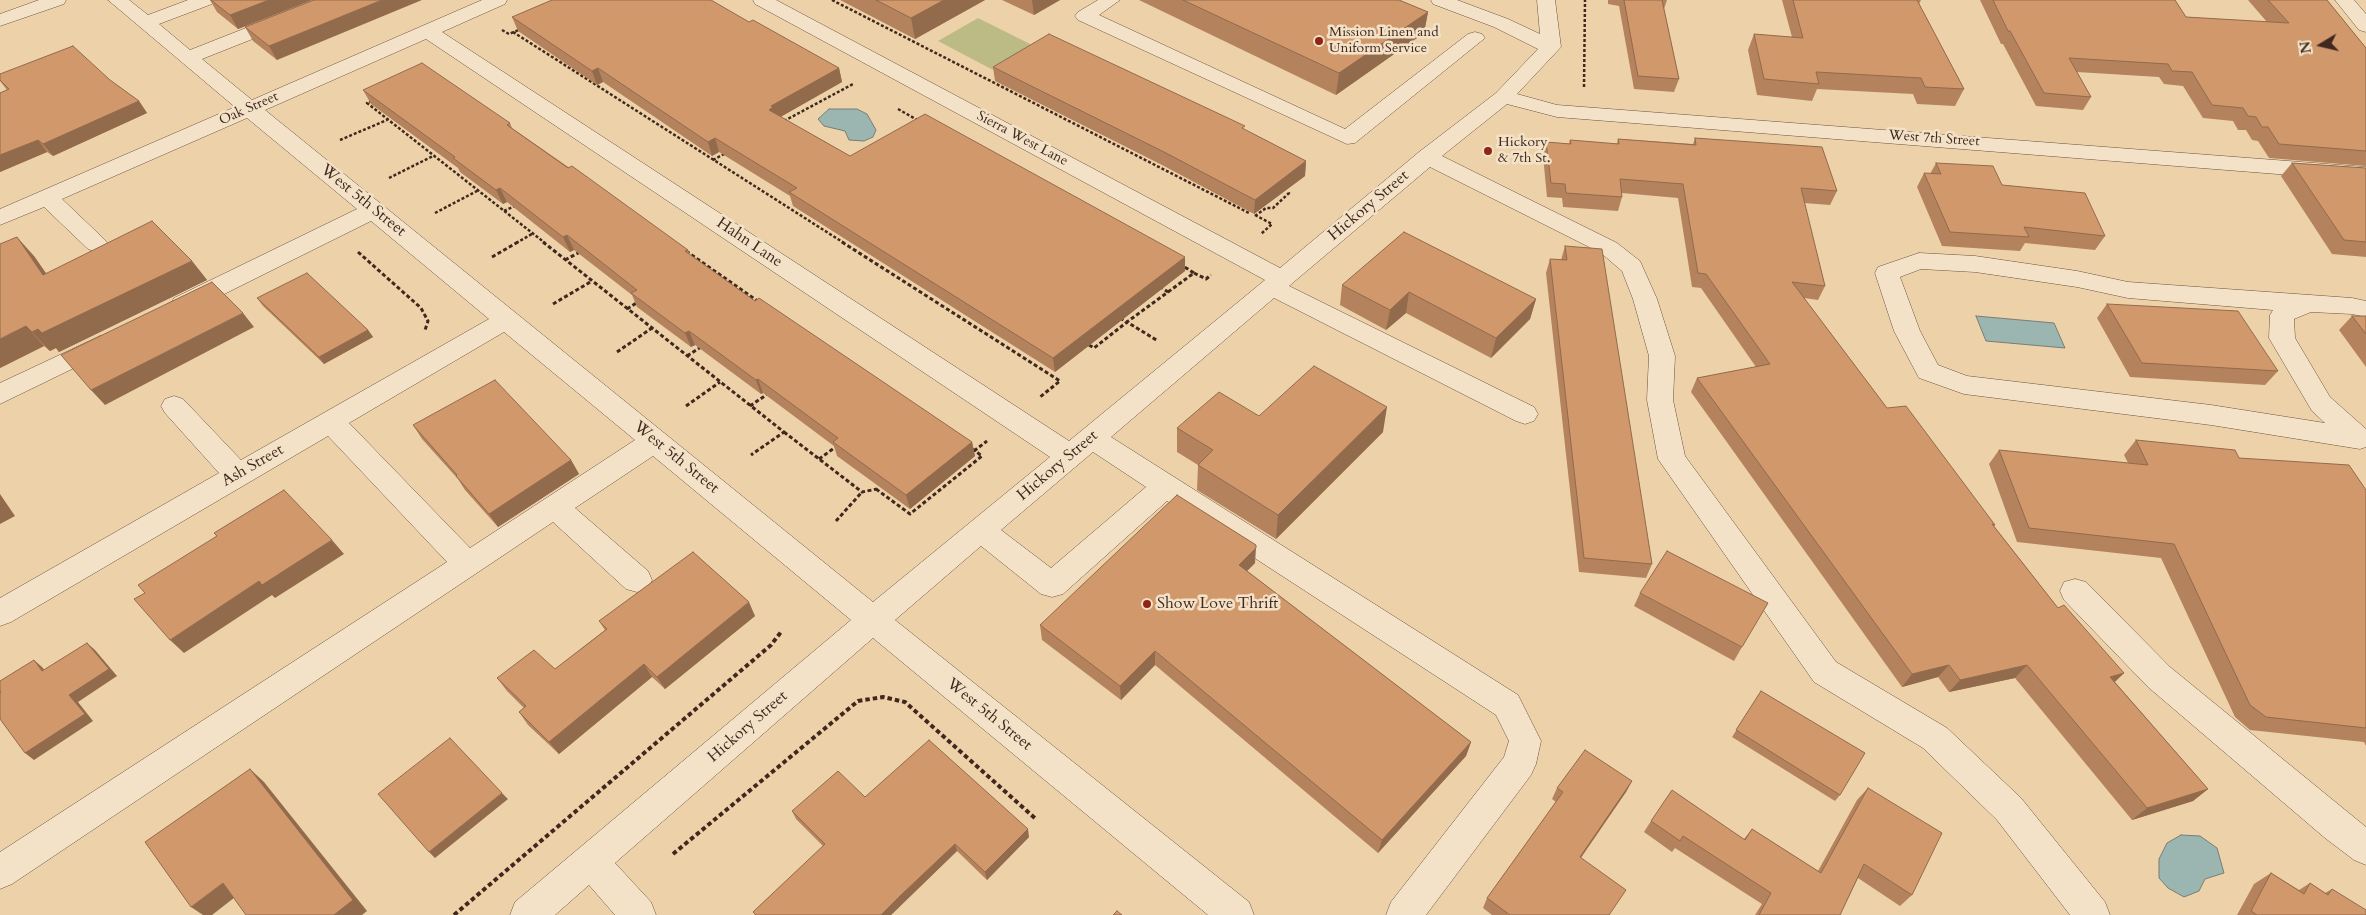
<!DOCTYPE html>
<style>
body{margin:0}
#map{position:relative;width:2366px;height:915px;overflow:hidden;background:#edd2a9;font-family:Cardo,serif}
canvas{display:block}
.north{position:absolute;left:2296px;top:20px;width:50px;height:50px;-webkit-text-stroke:4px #f3e2c7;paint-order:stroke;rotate:261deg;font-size:14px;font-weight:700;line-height:20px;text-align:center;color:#40281e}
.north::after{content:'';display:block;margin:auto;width:18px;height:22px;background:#40281e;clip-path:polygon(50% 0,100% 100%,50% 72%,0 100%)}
</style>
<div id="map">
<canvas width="2366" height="915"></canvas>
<div class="north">N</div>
</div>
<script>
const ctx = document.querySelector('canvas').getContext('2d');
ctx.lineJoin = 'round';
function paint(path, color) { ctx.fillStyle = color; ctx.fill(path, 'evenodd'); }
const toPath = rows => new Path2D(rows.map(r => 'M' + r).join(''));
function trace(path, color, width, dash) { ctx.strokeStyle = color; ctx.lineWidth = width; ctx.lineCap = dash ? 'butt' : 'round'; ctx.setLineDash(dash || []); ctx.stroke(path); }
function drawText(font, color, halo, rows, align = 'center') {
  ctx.font = font + ' Cardo,serif'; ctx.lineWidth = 5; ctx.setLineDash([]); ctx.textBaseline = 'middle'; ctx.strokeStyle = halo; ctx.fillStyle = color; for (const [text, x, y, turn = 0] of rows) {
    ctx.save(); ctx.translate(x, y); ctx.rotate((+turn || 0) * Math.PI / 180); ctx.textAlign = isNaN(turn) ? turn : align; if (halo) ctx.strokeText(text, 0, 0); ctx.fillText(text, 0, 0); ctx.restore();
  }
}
const green = toPath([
 [978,18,1036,47,995,71,938,41]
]);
const water = toPath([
 [829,109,857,109,867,114,876,130,873,137,864,141,849,140,845,131,824,126,818,119,829,109],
 [1976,316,2054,323,2065,348,1986,341,1976,316],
 [2181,835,2200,836,2217,848,2224,873,2205,879,2199,891,2184,897,2168,888,2159,878,2159,859,2167,843,2181,835]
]);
const pathFar2 = toPath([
 [832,0,1249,213],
 [502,30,509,34,521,29],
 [513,32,844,243],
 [1584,87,1585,0],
 [372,101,367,103,545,243],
 [898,109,919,121],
 [784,121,853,84],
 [340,140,387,120],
 [713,160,726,153],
 [389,178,433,156],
 [504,211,515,206],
 [435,213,477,191],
 [1255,215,1272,224,1261,234],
 [1255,216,1266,208,1273,208,1289,193,1288,191],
 [516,243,532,234]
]);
const pathFar1 = toPath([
 [543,242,784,432,751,455],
 [842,242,1060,381,1040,397],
 [686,251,759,302],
 [358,252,421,308,428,321,425,330],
 [492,257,518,242],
 [565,260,580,252],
 [1194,273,1206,279,1211,275],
 [1168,292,1194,273,1183,266],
 [553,304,592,281],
 [627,309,638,302],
 [1120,318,1127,322,1168,292,1162,288],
 [1089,345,1094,348,1127,322,1158,341],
 [617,352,652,328],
 [687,356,701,347],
 [686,406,720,382],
 [750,406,769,393],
 [784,432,862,492,877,489],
 [974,451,987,441],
 [819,459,837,446],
 [876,489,910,514,982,456,971,448],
 [836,521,862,492]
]);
const path = toPath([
 [673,854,858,701,883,697,905,702,1037,820],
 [454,915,771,645,781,632]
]);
const minor = toPath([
 [39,0,66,0,64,4,0,26,0,14,39,0],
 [108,0,129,0,148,15,188,0,214,0,212,4,159,24,190,50,317,0,343,0,341,4,202,59,252,100,482,0,507,0,505,4,442,32,1069,441,1265,280,755,4,753,0,776,0,1280,268,1419,152,1496,93,1538,49,1494,27,1433,4,1431,0,1457,0,1508,19,1540,34,1537,0,1555,0,1561,47,1517,94,1557,105,2366,167,2366,181,1557,117,1507,104,1442,156,1617,243,1640,261,1657,299,1675,356,1673,400,1685,456,1836,662,1947,728,2021,798,2105,902,2110,915,2070,915,1997,820,1923,748,1814,682,1658,459,1647,400,1649,356,1633,299,1622,271,1601,253,1430,167,1289,286,1534,407,1538,414,1534,421,1525,424,1516,421,1274,298,1111,437,1518,695,1541,741,1536,764,1531,775,1426,915,1386,915,1391,902,1504,757,1509,741,1496,715,1167,501,1063,594,1052,597,1041,594,981,546,895,620,1249,902,1254,915,1208,915,873,638,615,863,651,902,656,915,615,915,589,885,555,915,510,915,515,902,851,620,653,456,575,508,648,571,652,580,648,589,637,592,626,589,553,522,12,884,0,889,0,852,447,562,328,436,11,622,0,626,0,598,219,473,165,413,161,406,165,399,174,396,183,399,241,460,489,319,371,221,192,310,183,312,174,310,171,304,174,298,357,209,247,118,62,199,104,239,108,244,104,249,96,252,88,249,44,207,0,225,0,209,235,107,108,0],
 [426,39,1050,457,873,602,265,110,426,39],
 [504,332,635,440,470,548,349,423,504,332],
 [1093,452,1146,487,1051,568,1001,530,1093,452],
 [1098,0,1120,0,1099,15,1345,129,1468,34,1475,32,1482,34,1485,38,1355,143,1347,144,1078,20,1075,16,1078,12,1098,0],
 [2335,0,2354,0,2366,14,2366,32,2359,30,2335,0],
 [1919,253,1975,256,2077,271,2128,282,2352,298,2366,301,2366,317,2352,314,2311,312,2294,319,2295,338,2330,397,2366,429,2366,447,2360,449,2211,425,1964,394,1919,378,1894,331,1875,273,1878,267,1919,253],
 [1921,269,1975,272,2077,287,2128,298,2273,310,2270,315,2269,338,2312,411,2325,423,2211,405,1967,376,1938,365,1920,331,1900,277,1921,269],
 [100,336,109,339,113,345,109,351,0,404,0,383,100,336],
 [2075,579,2086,582,2170,667,2366,827,2366,865,2354,860,2325,838,2148,687,2064,600,2060,591,2064,582,2075,579]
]);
const wall = toPath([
 [210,0,312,0,238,29,217,12],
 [314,0,277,60,253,41,245,27],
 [840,0,985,0,915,39],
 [1002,0,1060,0,1034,15],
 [1139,0,1399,0,1428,12,1424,33,1336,95],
 [1608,0,1667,0,1664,9,1679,79,1674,92,1634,89,1619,6,1608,4],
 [1782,0,1921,0,1919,4,1964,89,1955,106,1917,104,1913,94,1817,89,1812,101,1757,95,1748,50,1754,34,1792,37],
 [1980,0,2175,0,2186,17,2267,22,2248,0,2327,0,2366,48,2366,166,2269,158,2258,141,2252,140,2246,130,2238,130,2233,121,2203,118,2183,86,2164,84,2159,77,2077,72,2091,97,2083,110,2036,106,2003,44,2001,44],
 [512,17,749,22,839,68,842,82,780,117,850,156,1185,271,1055,372,793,206,790,196,719,152,712,156,603,82,597,85,518,31],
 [993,67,1244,130,1306,161,1305,176,1254,214,1164,166,995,81],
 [0,74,110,80,139,101,147,113,53,156,47,152,0,172,0,93,7,90,0,81],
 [363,90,510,123,512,128,688,250,690,255,755,301,972,442,975,456,910,509,837,456,834,446,763,393,761,394,695,345,691,347,637,307,632,295,574,250,570,252,507,202,503,204,460,172,458,168,371,104],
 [1695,138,1837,191,1830,205,1804,203,1825,286,1818,300,1804,298,1887,408,1995,525,1994,526,2058,608,2124,673,2115,682,2208,789,2193,801,2132,820,2015,678,1949,692,1938,677,1902,687,1691,392,1697,378,1756,367,1701,288,1692,287,1678,198,1622,193,1622,197,1618,211,1563,207,1562,198,1547,197,1543,156,1546,142,1569,144,1570,140,1617,144,1618,139,1693,144],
 [1936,163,2002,185,2105,236,2095,250,2025,243,2020,251,1942,246,1917,187,1924,173,1930,174],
 [2292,163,2366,168,2366,257,2332,254,2281,176],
 [1565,246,1652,564,1646,578,1579,572,1546,273,1550,259,1561,260],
 [34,256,46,273,192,261,207,280,59,352,56,348,50,351,44,346,0,368],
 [1342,285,1536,299,1530,319,1491,358,1406,313,1386,330,1340,305],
 [257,298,368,330,373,337,324,364,263,306],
 [2107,304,2278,371,2265,385,2130,377,2097,318],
 [2352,316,2366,316,2366,367,2339,330],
 [1259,416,1383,432,1276,539,1197,490,1198,465,1177,452,1177,428],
 [413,425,571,460,579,474,498,527,465,490,458,479,422,439],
 [2136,440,2239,458,2366,490,2366,746,2364,742,2250,730,2235,717,2161,558,2017,542,1989,464,1999,450,2128,463,2124,455],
 [1255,563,1247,571,1471,742,1466,756,1378,853,1155,665,1121,700,1042,640,1040,625],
 [1640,593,1742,647,1734,661,1634,606],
 [755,616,665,689,652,677,559,754,528,725,519,712,524,708,507,691,497,678,555,669,605,630,599,621],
 [1761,691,1840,795,1835,801,1732,737],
 [1632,781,1626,792,1581,858,1609,915,1492,915,1483,908,1487,898,1556,802,1552,799,1557,788],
 [1868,788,1912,895,1900,906,1858,878,1840,915,1755,915,1762,904,1675,848,1672,852,1644,832,1651,821,1744,839,1752,829,1818,871,1857,800],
 [865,797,1029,837,987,880,957,851,891,915,755,915,753,912,823,846,796,819,792,811],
 [2271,873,2299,890,2310,883,2325,893,2332,889,2366,915,2237,915,2254,884]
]);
const shadedWall = toPath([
 [269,0,312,0,238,29,230,15],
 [382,0,422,0,277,60,269,46],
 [944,0,985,0,915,39,911,18],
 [1032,0,1060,0,1034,15],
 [1428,12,1424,33,1336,95,1339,73],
 [598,68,603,82,597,85,592,71],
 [839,68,842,82,777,119,769,110,771,106],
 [139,101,147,113,53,156,43,144],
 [715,138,719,152,712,156,708,142],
 [38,140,47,152,0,172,0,155],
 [1306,161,1305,176,1254,214,1255,200],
 [500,188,507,202,503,204,496,190],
 [567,235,574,250,570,252,563,237],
 [17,237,34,256,60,294,43,275],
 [1185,257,1185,271,1055,372,1053,358],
 [192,261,207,280,59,352,56,348,50,351,32,332],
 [1409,292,1406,313,1386,330,1390,310],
 [1536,299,1530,319,1491,358,1496,338],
 [243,313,254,327,105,405,91,390],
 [26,326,44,346,0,368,0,339],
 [368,330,373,337,324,364,319,357],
 [689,331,695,345,691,347,685,333],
 [758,379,763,393,761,394,756,380],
 [1387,407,1383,432,1276,539,1278,515],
 [972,442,975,456,910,509,906,495],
 [571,460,579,474,498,527,489,514],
 [0,494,15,516,0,524],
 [332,540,344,554,275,598,272,595,184,653,170,640,259,581],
 [1256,548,1255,563,1238,580,1239,565],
 [749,602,755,616,665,689,657,677],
 [87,643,95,650,117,676,78,702,93,721,34,760,25,753],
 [1155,651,1155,665,1121,700,1120,686],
 [34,660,42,667,51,678,42,671],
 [644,664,652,677,559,754,549,742],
 [1949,665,1938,677,1902,687,1912,674],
 [2027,665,2015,678,1949,692,1960,680],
 [2124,673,2110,686,2110,677],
 [1471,742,1466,756,1378,853,1382,840],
 [250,769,264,782,367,911,362,915,334,915],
 [1632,781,1626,792,1574,867,1580,857],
 [2208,789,2193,801,2132,820,2147,808],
 [502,793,508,799,435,858,429,852],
 [1028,829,1029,837,987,880,985,872],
 [955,844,957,851,891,915,881,915,900,896],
 [223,883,239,894,212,915,203,915,191,907]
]);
const building = toPath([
 [211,0,269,0,230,15,211,0],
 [314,0,382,0,269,46,245,27,314,0],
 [552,0,711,0,749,22,753,20,839,68,771,106,773,107,769,110,850,156,925,114,1185,257,1053,358,789,192,797,188,715,138,708,142,598,68,592,71,512,17,552,0],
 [876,0,944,0,911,18,876,0],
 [1183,0,1399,0,1428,12,1339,73,1183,0],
 [1624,0,1662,0,1679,79,1638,76,1624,0],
 [1793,0,1917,0,1964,89,1925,87,1921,78,1816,72,1819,84,1764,79,1754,34,1803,38,1793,0],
 [1993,0,2175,0,2186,17,2289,23,2268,0,2327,0,2366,48,2366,151,2279,144,2268,127,2262,127,2256,117,2248,116,2243,108,2212,105,2192,72,2172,71,2168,64,2069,58,2091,97,2044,93,2010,31,2008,31,1993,0],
 [1049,34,1245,126,1242,128,1306,161,1255,200,1164,152,993,67,1049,34],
 [73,46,110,80,139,101,43,144,38,140,0,155,0,93,9,89,0,80,0,74,73,46],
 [422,63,510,123,507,125,568,168,572,166,688,250,685,251,755,301,759,298,972,442,906,495,833,442,838,438,758,379,756,380,689,331,685,333,631,293,637,290,567,235,563,237,500,188,496,190,453,158,455,157,363,90,422,63],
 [1695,138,1822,147,1837,191,1801,188,1825,286,1792,282,1887,408,1906,406,1995,525,1992,524,2058,608,2064,605,2124,673,2110,677,2208,789,2147,808,2027,665,1960,680,1949,665,1912,674,1697,378,1770,364,1706,274,1698,273,1683,184,1620,179,1622,197,1566,193,1565,184,1551,183,1546,142,1571,144,1570,140,1619,144,1618,139,1696,145,1695,138],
 [1936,163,1993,166,2002,185,2085,193,2105,236,2024,227,2029,237,1950,232,1924,173,1941,174,1936,163],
 [2292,163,2366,168,2366,242,2344,240,2292,163],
 [152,221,192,261,42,333,38,329,32,332,26,326,0,339,0,244,17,237,43,275,152,221],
 [1404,232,1536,299,1496,338,1409,292,1390,310,1342,285,1404,232],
 [1565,246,1602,249,1652,564,1584,558,1550,259,1567,260,1565,246],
 [307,273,368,330,319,357,257,298,307,273],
 [212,282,243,313,91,390,61,355,212,282],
 [2107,304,2238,311,2278,371,2142,363,2107,304],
 [2352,316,2366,316,2366,334,2352,316],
 [1314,366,1387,407,1278,515,1198,465,1213,450,1177,428,1219,392,1259,416,1314,366],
 [495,380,571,460,489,514,456,476,457,475,413,425,495,380],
 [2136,440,2235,450,2239,458,2349,465,2366,490,2366,728,2266,717,2250,705,2174,544,2029,528,1999,450,2148,465,2136,440],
 [284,490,332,540,262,585,259,581,170,640,134,599,145,593,138,585,217,536,214,533,284,490],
 [1177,495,1256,545,1256,548,1239,565,1471,742,1382,840,1155,651,1120,686,1040,625,1177,495],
 [1667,551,1768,603,1742,647,1640,593,1667,551],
 [693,552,749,602,657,677,644,664,549,742,519,712,526,706,497,678,534,650,555,669,607,629,599,621,693,552],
 [87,643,109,669,69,695,85,714,25,753,0,719,0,693,1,692,0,690,0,681,34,660,42,671,87,643],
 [1761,691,1865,753,1840,795,1736,730,1761,691],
 [450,738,502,793,429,852,378,794,450,738],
 [929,740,1028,829,985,872,955,844,900,896,881,915,756,915,753,912,825,844,792,811,838,771,865,797,929,740],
 [1585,750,1632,781,1580,857,1626,890,1609,915,1510,915,1487,898,1563,792,1557,788,1585,750],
 [250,769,353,900,334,915,246,915,223,883,191,907,145,842,250,769],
 [1868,788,1942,833,1912,895,1864,864,1840,915,1759,915,1771,893,1683,836,1680,841,1651,821,1672,790,1745,840,1752,829,1821,873,1868,788],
 [2271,873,2304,894,2310,883,2328,895,2332,889,2366,910,2366,915,2257,915,2251,911,2271,873],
 [1117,911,1122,915,1113,915,1117,911]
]);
const markers = [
 [1319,41,5,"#8f2418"],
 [1488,151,5,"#8f2418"],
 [1147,604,5,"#8f2418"]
];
const farPoinames = [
 ["Mission Linen and",1329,33],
 ["Uniform Service",1329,49],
 ["Hickory",1498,143],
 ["& 7th St.",1498,159]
];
const farStreetnames = [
 ["Oak Street",249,109,-24],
 ["Sierra West Lane",1022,139,28],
 ["West 7th Street",1934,139,4]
];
const streetNames = [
 ["West 5th Street",363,201,39],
 ["Hickory Street",1369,206,-40],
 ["Hahn Lane",749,243,34],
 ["West 5th Street",676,458,39],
 ["Ash Street",253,466,-30],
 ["Hickory Street",1058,466,-40],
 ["West 5th Street",989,715,39],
 ["Hickory Street",748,727,-41]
];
const poiNames = [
 ["Show Love Thrift",1157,604]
];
paint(green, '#bdbb85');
paint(water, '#9bb6b1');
trace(water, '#777d76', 1);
trace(minor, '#6b5241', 1);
trace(pathFar2, '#40281e', 2.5, [3, 2]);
trace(pathFar1, '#40281e', 3, [4, 2.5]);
trace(path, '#40281e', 4, [4.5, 3]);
paint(minor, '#f3e2c7');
paint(wall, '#b4835d');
paint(shadedWall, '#926a4c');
paint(building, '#d1986c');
trace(building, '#926a4c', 1);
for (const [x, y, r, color] of markers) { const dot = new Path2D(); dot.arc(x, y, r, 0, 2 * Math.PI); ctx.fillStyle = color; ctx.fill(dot); trace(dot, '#f3e2c7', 2); }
drawText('14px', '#40281e', '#f3e2c7', farPoinames, 'left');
drawText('14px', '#40281e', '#f3e2c7', farStreetnames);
drawText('16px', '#40281e', '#f3e2c7', streetNames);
drawText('16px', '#40281e', '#f3e2c7', poiNames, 'left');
</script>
